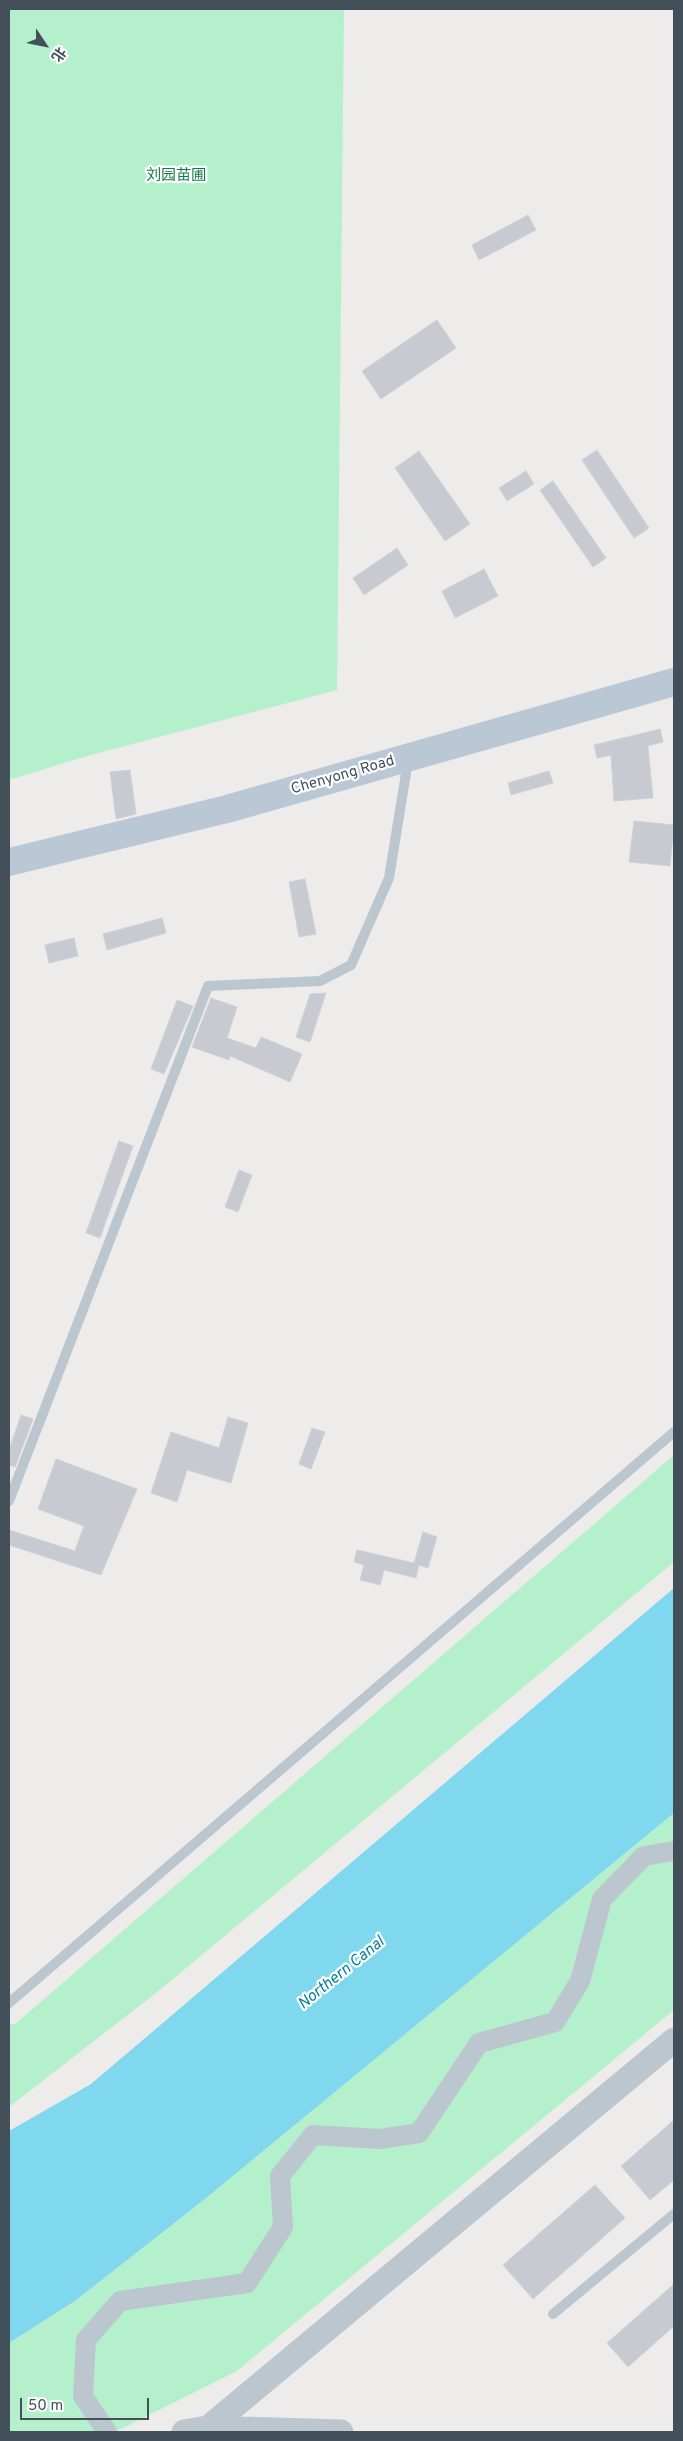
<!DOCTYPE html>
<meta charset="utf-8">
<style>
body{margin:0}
#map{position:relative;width:683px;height:2441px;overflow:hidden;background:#eeebeb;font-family:Overpass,"Noto Sans SC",sans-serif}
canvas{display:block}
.frame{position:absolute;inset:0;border:10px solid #434f59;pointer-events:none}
.north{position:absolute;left:20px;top:20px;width:50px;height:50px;-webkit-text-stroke:4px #fff;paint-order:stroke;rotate:124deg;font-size:14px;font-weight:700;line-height:20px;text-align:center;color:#434f59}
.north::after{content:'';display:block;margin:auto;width:18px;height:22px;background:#434f59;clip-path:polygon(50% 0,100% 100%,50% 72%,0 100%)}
.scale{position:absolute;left:20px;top:2398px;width:129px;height:22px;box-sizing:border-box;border:2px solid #434f59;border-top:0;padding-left:6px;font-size:15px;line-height:18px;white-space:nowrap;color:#434f59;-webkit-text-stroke:4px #fff;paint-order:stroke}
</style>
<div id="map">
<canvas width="683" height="2441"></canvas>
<div class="frame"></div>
<div class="north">北</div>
<div class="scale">50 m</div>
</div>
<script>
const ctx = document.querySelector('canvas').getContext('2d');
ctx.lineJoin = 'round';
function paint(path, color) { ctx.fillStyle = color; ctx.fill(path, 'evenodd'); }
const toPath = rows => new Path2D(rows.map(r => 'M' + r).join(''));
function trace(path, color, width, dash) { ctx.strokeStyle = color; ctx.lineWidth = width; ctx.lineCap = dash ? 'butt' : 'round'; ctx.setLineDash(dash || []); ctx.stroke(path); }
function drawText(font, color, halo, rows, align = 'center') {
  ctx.font = font + ' Overpass,"Noto Sans SC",sans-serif'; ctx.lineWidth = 4.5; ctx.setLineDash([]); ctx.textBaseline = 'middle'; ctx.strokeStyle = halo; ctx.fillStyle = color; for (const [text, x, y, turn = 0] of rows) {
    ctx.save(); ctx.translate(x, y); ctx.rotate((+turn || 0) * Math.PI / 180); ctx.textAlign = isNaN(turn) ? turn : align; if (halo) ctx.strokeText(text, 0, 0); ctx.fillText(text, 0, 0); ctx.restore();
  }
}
const green = toPath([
 [9,9,344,9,337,690,87,756,9,780],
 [674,1455,674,1562,156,1993,9,2107,9,2024,15,2024],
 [674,1813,674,2010,237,2371,115,2432,9,2432,9,2343,75,2301,200,2203]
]);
const water = toPath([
 [674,1588,674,1813,200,2203,75,2301,9,2343,9,2131,91,2084]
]);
const building = toPath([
 [528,215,536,230,479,260,472,245,528,215],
 [437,320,456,348,381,399,362,371,437,320],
 [597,450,649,528,634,538,582,460,597,450],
 [419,451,470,524,445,541,395,468,419,451],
 [526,471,534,484,507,501,499,488,526,471],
 [553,481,606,558,593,567,540,490,553,481],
 [397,548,408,565,364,595,353,578,397,548],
 [484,569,498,596,455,618,442,591,484,569],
 [660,729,663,742,648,746,653,798,614,801,611,755,597,758,594,745,660,729],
 [130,770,136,814,116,819,110,772,130,770],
 [549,771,553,783,511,795,508,783,549,771],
 [634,821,674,825,670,866,629,862,634,821],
 [305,879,316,934,299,937,289,882,305,879],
 [162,918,166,933,107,950,103,934,162,918],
 [74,938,78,956,49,963,45,945,74,938],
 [326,993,310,1042,296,1037,310,994,326,993],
 [211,998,237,1007,227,1038,256,1048,261,1037,302,1054,290,1082,230,1056,229,1060,192,1047,211,998],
 [177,1000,193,1006,164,1074,151,1069,177,1000],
 [119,1141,133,1146,100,1238,86,1233,119,1141],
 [239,1170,252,1175,238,1212,225,1207,239,1170],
 [21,1415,33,1419,15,1467,9,1465,9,1450,21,1415],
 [228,1417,248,1423,231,1483,187,1470,177,1502,151,1493,171,1432,219,1448,228,1417],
 [312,1428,325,1432,311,1469,299,1464,312,1428],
 [56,1459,137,1489,101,1575,9,1545,9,1530,75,1551,84,1526,38,1509,56,1459],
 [423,1532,437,1537,428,1568,419,1565,416,1578,384,1570,380,1585,360,1580,364,1565,354,1562,357,1550,414,1563,423,1532],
 [674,2120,674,2180,650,2200,621,2166,674,2120],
 [595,2185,625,2218,533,2299,503,2265,595,2185],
 [674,2284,674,2326,628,2367,607,2343,674,2284]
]);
const service = toPath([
 [9,1501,208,986,320,981,351,965,389,878,408,761],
 [9,2003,674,1432],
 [553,2314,674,2214]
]);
const minor = toPath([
 [107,2432,83,2396,86,2340,120,2301,247,2283,283,2227,280,2176,313,2135,380,2139,419,2133,479,2043,555,2022,580,1981,602,1899,644,1856,674,1851]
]);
const tertiary = toPath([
 [184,2432,207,2428,341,2432],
 [203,2432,674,2040]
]);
const secondary = toPath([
 [9,862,227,809,674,682]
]);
const parkNames = [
 ["刘园苗圃",176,177]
];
const streetNames = [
 ["Chenyong Road",343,776,-16]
];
const waterNames = [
 ["Northern Canal",342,1974,-39]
];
paint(green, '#b5f0cc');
paint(water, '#80d8ef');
paint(building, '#c7cad1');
trace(building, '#cfd1d8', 1);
trace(service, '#bbc6cf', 10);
trace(minor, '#bbc6cf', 20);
trace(tertiary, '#bbc6cf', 25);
trace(secondary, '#bac7d4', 28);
drawText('15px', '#127c47', '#fff', parkNames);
drawText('15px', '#434f59', '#fff', streetNames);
drawText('italic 16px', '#0781a1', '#fff', waterNames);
</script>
